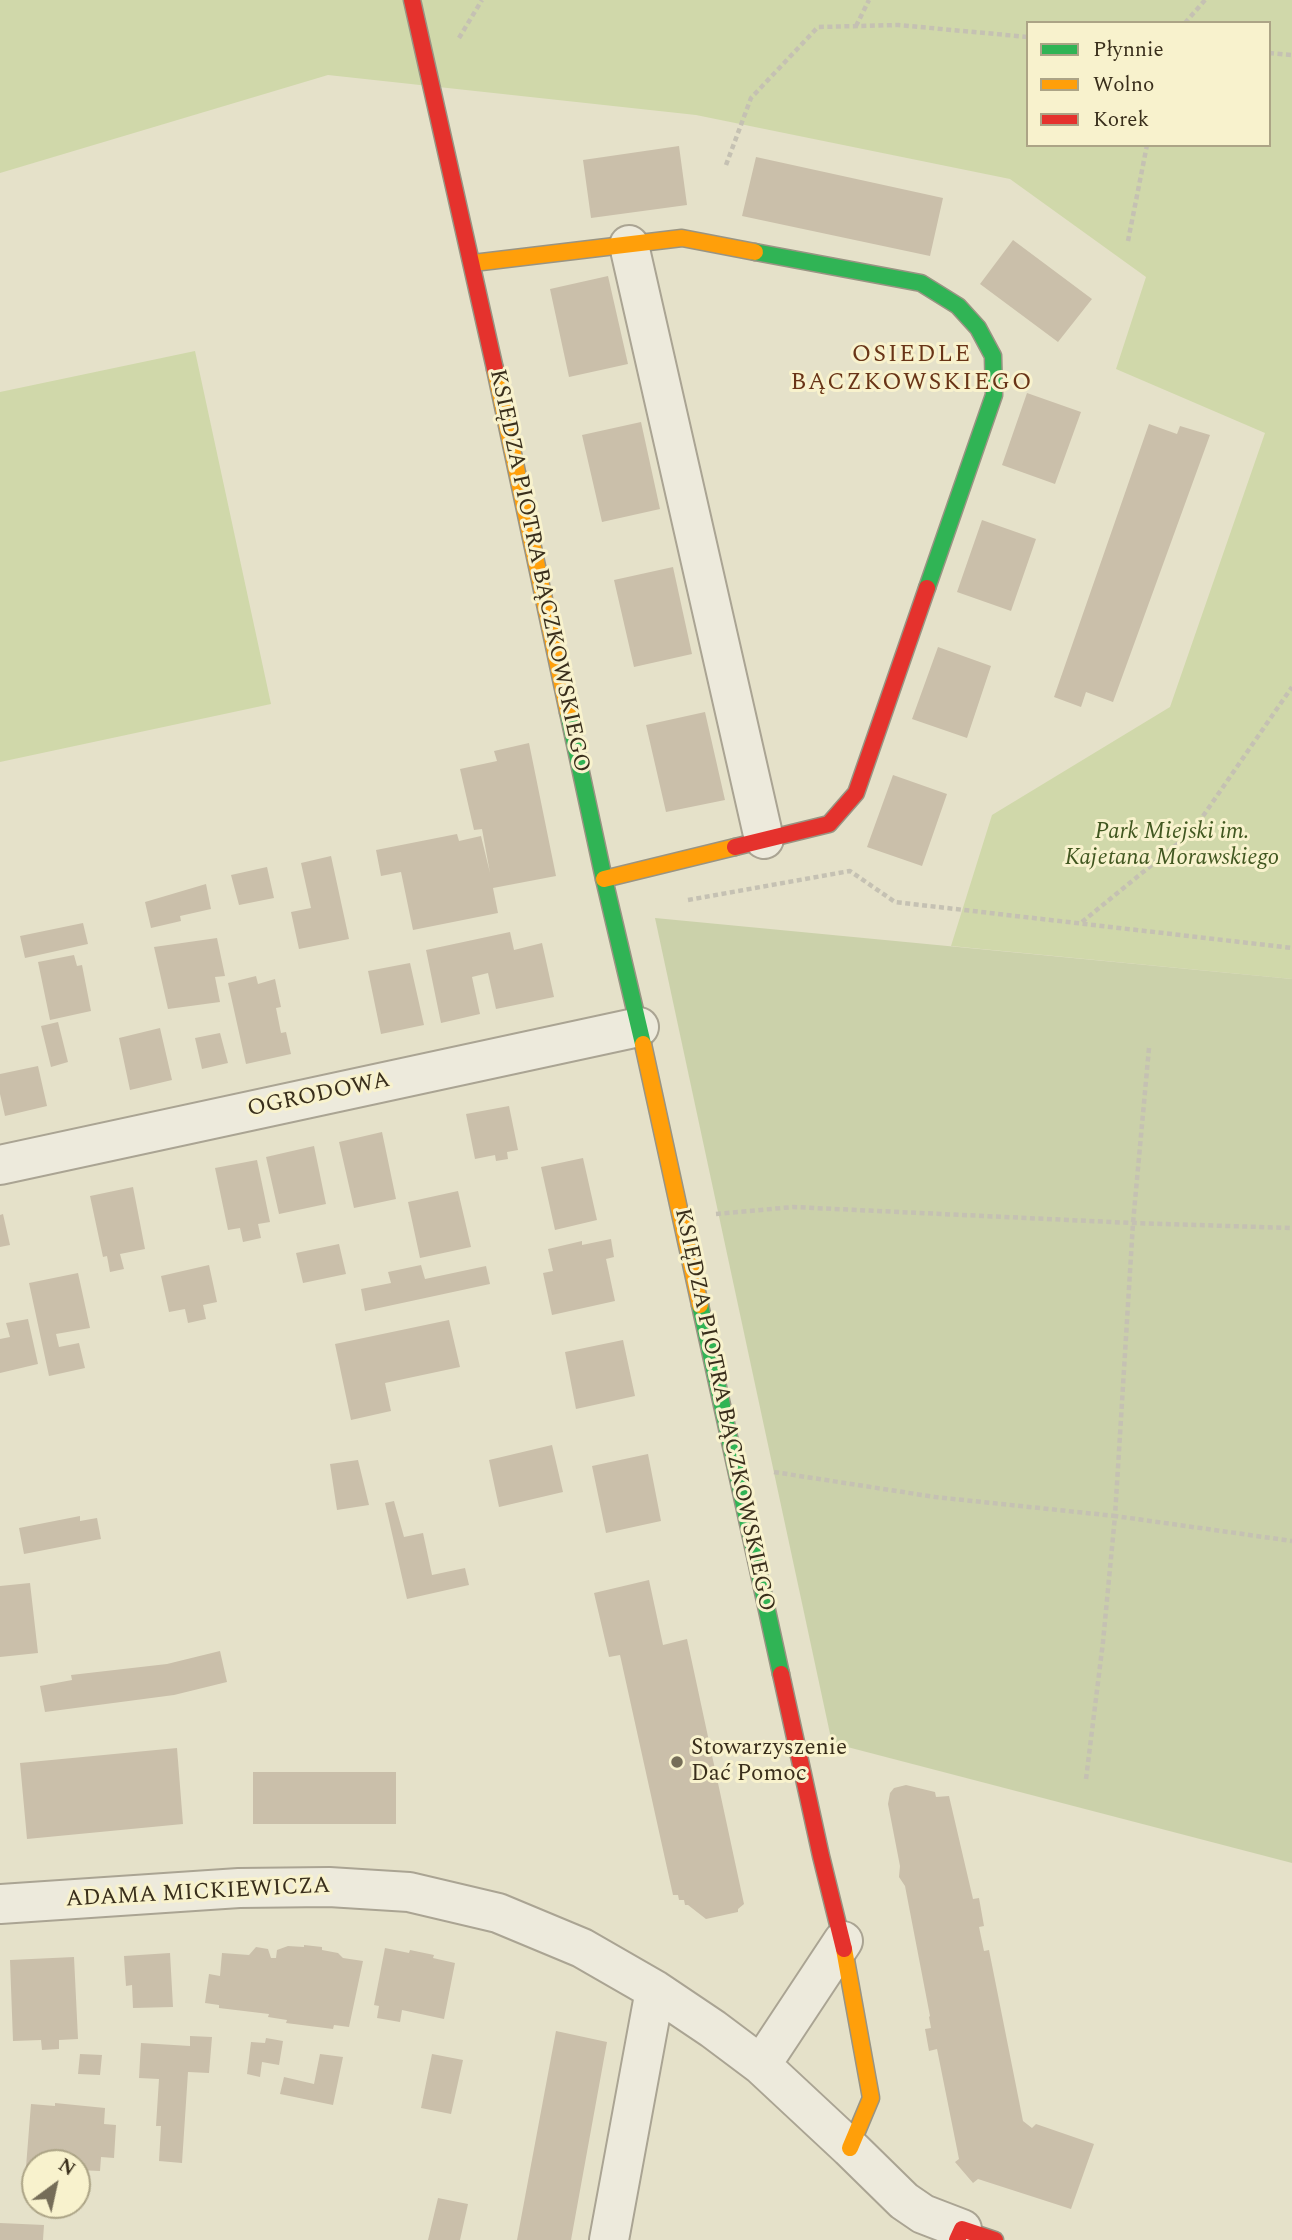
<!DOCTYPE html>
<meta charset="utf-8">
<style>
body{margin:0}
#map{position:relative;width:1292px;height:2240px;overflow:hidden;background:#e5e1c9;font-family:Spectral,serif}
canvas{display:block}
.legend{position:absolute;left:1026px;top:21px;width:245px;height:126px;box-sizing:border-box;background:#f8f2cd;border:2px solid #aca486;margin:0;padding:9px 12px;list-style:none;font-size:21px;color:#392e1b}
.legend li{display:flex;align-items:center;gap:14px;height:35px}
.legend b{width:35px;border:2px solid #aca486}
.north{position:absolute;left:21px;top:2149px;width:70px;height:70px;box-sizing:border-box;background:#f8f2cd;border:2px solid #aca486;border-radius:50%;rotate:33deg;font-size:19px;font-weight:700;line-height:28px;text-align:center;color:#392e1b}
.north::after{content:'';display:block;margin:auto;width:24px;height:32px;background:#756d58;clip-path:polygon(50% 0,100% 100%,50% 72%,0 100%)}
</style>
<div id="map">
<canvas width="1292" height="2240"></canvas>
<ul class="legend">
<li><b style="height:9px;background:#30b455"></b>Płynnie</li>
<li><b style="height:9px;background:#ff9f0a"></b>Wolno</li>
<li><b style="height:9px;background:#e5322d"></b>Korek</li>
</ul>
<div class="north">N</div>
</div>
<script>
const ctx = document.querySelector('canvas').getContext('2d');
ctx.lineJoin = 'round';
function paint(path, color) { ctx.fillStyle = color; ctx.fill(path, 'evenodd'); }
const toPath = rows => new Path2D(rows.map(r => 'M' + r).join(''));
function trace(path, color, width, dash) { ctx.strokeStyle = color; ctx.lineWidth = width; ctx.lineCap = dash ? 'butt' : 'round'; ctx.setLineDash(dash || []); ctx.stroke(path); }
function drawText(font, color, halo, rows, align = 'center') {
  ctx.font = font + ' Spectral,serif'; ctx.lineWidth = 6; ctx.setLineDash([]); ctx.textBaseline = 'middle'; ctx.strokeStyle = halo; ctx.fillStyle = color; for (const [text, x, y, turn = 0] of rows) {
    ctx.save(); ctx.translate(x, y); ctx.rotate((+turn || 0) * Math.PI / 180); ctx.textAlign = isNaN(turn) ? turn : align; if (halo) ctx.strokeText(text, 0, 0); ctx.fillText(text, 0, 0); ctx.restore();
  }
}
const green = toPath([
 [0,0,1292,0,1292,979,951,946,992,815,1170,707,1265,433,1116,369,1146,277,1010,179,696,115,328,75,0,173],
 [1028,23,1269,23,1269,145,1028,145],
 [195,351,271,704,0,762,0,392]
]);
const cemetery = toPath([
 [655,918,1292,979,1292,1863,832,1743]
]);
const building = toPath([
 [679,146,687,205,591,218,583,160],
 [756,157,943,198,930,256,742,216],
 [1013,240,1092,299,1058,342,980,284],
 [608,276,628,364,569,377,550,289],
 [1027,393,1081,412,1055,484,1002,465],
 [641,422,660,509,602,522,582,435],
 [1149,424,1177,434,1180,426,1210,435,1113,702,1086,692,1081,707,1054,697],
 [982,520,1036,539,1011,611,957,592],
 [673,567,692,654,634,667,614,580],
 [938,647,991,666,967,738,912,719],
 [705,712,725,800,666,812,646,725],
 [529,743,556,876,493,888,498,913,413,930,401,872,381,876,376,850,457,834,459,841,481,836,490,873,482,829,474,830,460,769,497,761,494,751],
 [893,775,947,794,922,866,867,847],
 [331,856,349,939,299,949,291,912,311,908,301,863],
 [267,867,274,898,239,905,231,875],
 [206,884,211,909,180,916,181,921,151,928,145,902],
 [83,923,88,944,25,958,20,936],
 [510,932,514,950,542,943,554,997,496,1009,488,973,472,977,480,1014,441,1023,426,950],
 [217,938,225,976,215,977,220,1002,168,1009,154,947],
 [74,955,77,966,82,965,91,1011,50,1020,38,962],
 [410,963,424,1025,381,1034,368,971],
 [256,976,258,984,275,979,281,1007,276,1008,281,1033,286,1032,291,1054,246,1064,228,983],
 [58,1022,68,1062,51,1067,41,1026],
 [160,1028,172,1080,130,1090,119,1038],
 [220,1033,228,1063,202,1069,195,1038],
 [38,1066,47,1106,5,1116,0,1094,0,1074],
 [509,1106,518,1150,507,1152,508,1159,496,1161,495,1155,475,1159,466,1114],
 [382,1132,396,1199,354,1208,339,1142],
 [314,1146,326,1204,279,1214,266,1157],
 [583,1158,597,1220,555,1230,541,1167],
 [257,1160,270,1222,258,1224,261,1238,243,1242,240,1228,228,1230,215,1168],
 [133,1187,145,1249,120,1254,124,1269,110,1272,107,1256,103,1257,90,1196],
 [458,1191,471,1247,420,1258,408,1202],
 [3,1214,10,1245,0,1247,0,1215],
 [611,1239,614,1257,606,1259,615,1301,552,1315,543,1273,553,1271,548,1249,582,1241,582,1245],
 [339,1244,346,1274,303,1283,296,1253],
 [209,1265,217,1302,203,1305,206,1319,188,1323,185,1309,169,1312,161,1276],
 [421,1265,425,1279,486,1266,490,1284,365,1311,361,1289,391,1283,388,1272],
 [78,1273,90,1328,56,1334,59,1347,79,1343,85,1368,49,1376,29,1283],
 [28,1319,38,1364,0,1373,0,1339,10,1337,6,1323],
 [449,1320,460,1367,385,1383,391,1411,351,1420,335,1344],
 [623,1340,635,1396,576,1409,565,1352],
 [552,1445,563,1492,499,1507,489,1460],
 [648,1454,661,1521,606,1533,592,1466],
 [358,1460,369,1505,337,1510,330,1464],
 [394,1501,404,1537,423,1533,432,1575,465,1568,469,1585,407,1599,385,1503],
 [80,1516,80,1521,97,1518,101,1539,24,1554,19,1528],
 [649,1580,663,1645,687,1639,744,1904,738,1909,738,1912,706,1919,688,1905,685,1905,684,1900,679,1900,678,1895,673,1895,620,1655,609,1657,594,1593],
 [30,1583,38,1653,0,1657,0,1586],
 [220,1651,227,1682,174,1695,45,1712,40,1686,72,1680,71,1675,167,1664],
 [177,1748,183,1824,27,1839,20,1763],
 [253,1772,396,1772,396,1824,253,1824],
 [906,1785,935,1792,936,1797,949,1796,973,1899,979,1898,984,1926,979,1927,984,1951,989,1950,1023,2121,1032,2128,1036,2124,1094,2144,1071,2209,978,2179,973,2183,955,2162,959,2159,937,2049,929,2051,925,2029,931,2028,929,2017,930,2016,905,1886,899,1877,900,1866,888,1804,890,1793,894,1788],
 [304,1945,322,1947,322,1950,338,1953,343,1958,363,1961,349,2027,334,2025,333,2029,286,2023,287,2020,268,2017,269,2014,219,2008,219,2005,205,2003,209,1974,220,1976,222,1953,249,1955,256,1947,268,1949,271,1958,276,1958,277,1950,288,1946,304,1947],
 [385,1948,409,1953,410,1950,434,1955,433,1958,455,1963,444,2019,402,2010,400,2022,377,2018,379,2006,374,2005],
 [170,1953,173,2007,133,2008,132,1985,126,1986,124,1956],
 [74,1957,78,2039,59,2040,59,2049,42,2050,41,2040,13,2041,10,1960],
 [556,2031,607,2042,571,2240,517,2240],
 [190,2036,212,2037,209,2073,188,2072,182,2163,159,2161,161,2126,156,2126,159,2079,139,2078,141,2043,190,2046],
 [266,2038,283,2041,279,2065,262,2062,260,2077,247,2074,251,2042,265,2043],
 [80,2054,102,2055,100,2075,78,2074],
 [320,2054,343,2057,333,2105,280,2094,284,2077,314,2084],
 [432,2054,463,2060,451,2114,421,2108],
 [55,2103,105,2108,104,2124,116,2125,114,2158,101,2157,100,2171,77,2170,77,2163,35,2163,35,2167,26,2167,31,2104,55,2106],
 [438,2198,468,2204,460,2240,428,2240],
 [0,2223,44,2225,43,2240,0,2240]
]);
const path = toPath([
 [1185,23,1205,0],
 [856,26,869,0],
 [459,38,482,0],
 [1269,53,1292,55],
 [726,165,751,98,818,27,898,25,1028,37],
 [1128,241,1147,145],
 [688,900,850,871,895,902,1292,948],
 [1082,922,1192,832,1292,687],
 [1149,1048,1133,1223,1115,1516,1292,1541],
 [716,1214,793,1207,1133,1223,1292,1228],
 [774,1472,935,1497,1115,1516,1103,1642,1086,1779]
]);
const street = toPath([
 [629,245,764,839],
 [0,1165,639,1027],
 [0,1904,239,1888,329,1887,409,1892,498,1913,582,1948,655,1990,713,2029,761,2065,850,2148,904,2201,923,2214,962,2229],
 [761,2065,843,1941],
 [609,2240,655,1990]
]);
const fast = toPath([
 [755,252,921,283,958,306,978,328,993,356,994,395,927,588],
 [568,712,604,879,643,1044],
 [700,1305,781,1674]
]);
const slow = toPath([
 [473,263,682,238,755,252],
 [495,369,568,712],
 [604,879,735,847],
 [643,1044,700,1305],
 [844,1949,871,2098,850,2148]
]);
const jam = toPath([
 [412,0,495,369],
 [735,847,829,824,856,793,927,588],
 [781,1674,821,1856,844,1949],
 [957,2240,962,2229,995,2240]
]);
const markers = [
 [677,1762,7,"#756d58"]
];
const streetNames = [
 ["KSIĘDZA PIOTRA BĄCZKOWSKIEGO",538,571,78],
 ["OGRODOWA",319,1096,-12],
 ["KSIĘDZA PIOTRA BĄCZKOWSKIEGO",723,1410,78],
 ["ADAMA MICKIEWICZA",198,1894,-3]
];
const parkNames = [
 ["Park Miejski im.",1172,833],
 ["Kajetana Morawskiego",1172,859]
];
const poiNames = [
 ["Stowarzyszenie",691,1749],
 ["Dać Pomoc",691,1775]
];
const neighbourhoodNames = [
 ["OSIEDLE",912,356],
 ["BĄCZKOWSKIEGO",912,384]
];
paint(green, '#d0d8aa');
paint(cemetery, '#cbd1aa');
paint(building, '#cabfaa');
trace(street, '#aaa493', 42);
trace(fast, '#999483', 19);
trace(slow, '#999483', 19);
trace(jam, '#999483', 19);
trace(path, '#c5c1b3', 4.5, [5, 3.5]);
trace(street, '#edeadc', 38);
trace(fast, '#30b455', 16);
trace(slow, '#ff9f0a', 16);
trace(jam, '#e5322d', 16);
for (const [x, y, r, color] of markers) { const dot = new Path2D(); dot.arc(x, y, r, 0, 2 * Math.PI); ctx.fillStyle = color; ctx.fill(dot); trace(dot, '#f8f2cd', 2.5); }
drawText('23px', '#392e1b', '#f8f2cd', streetNames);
drawText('italic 23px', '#415720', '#f8f2cd', parkNames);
drawText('23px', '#392e1b', '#f8f2cd', poiNames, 'left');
ctx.letterSpacing = '2px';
drawText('24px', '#693417', '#f8f2cd', neighbourhoodNames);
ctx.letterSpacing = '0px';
</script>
